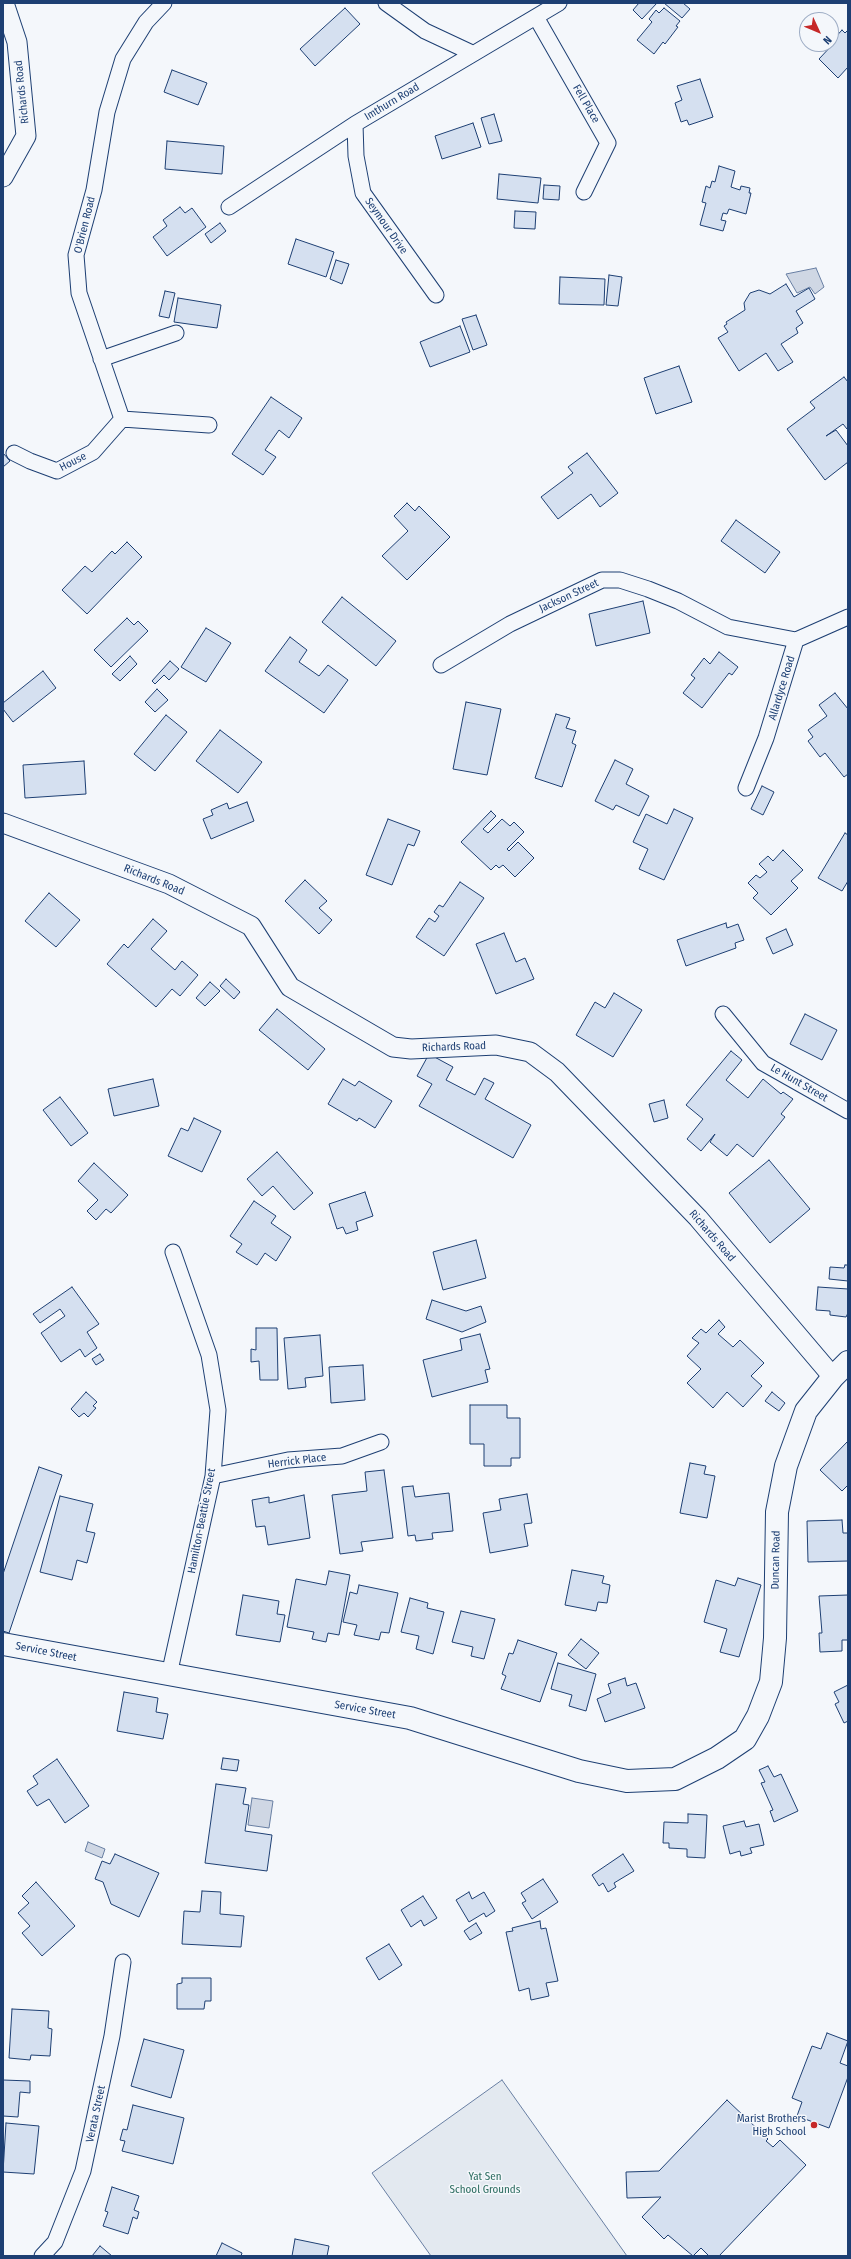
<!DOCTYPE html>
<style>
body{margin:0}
#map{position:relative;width:851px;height:2259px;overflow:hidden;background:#f4f7fb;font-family:"Fira Sans Condensed",sans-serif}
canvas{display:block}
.frame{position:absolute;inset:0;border:4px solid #1d3f73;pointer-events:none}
.north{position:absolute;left:799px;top:12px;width:40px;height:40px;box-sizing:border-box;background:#f4f7fb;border:1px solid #9eadc5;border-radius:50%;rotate:134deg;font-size:11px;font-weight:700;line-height:16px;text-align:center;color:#1d3f73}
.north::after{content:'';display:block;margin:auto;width:14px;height:18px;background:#c62828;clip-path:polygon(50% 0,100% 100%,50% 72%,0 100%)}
</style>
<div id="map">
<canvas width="851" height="2259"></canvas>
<div class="frame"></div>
<div class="north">N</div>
</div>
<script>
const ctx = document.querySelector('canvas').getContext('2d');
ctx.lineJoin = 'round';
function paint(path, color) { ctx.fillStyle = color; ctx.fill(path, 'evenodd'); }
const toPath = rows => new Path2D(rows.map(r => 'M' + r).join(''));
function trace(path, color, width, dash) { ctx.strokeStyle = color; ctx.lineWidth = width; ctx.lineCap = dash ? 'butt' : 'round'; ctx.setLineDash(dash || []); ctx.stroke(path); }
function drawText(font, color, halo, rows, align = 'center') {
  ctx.font = font + ' "Fira Sans Condensed",sans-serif'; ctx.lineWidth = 3; ctx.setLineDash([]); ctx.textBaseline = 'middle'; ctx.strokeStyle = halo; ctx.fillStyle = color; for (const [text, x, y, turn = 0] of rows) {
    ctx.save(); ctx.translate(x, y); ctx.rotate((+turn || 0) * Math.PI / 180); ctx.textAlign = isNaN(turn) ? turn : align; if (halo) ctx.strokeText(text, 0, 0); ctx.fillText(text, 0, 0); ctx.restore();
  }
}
const green = toPath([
 [502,2080,627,2256,431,2256,372,2173,502,2080]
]);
const water = toPath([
 [816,268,824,287,815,294,810,287,797,293,786,274,816,268],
 [252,1798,273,1801,269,1828,248,1825,252,1798],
 [88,1842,105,1849,102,1858,85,1851,88,1842]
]);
const building = toPath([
 [639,3,657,3,642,19,633,10,639,3],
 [664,3,683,3,690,9,682,18,664,3],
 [345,8,360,24,315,66,300,49,345,8],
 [664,8,680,21,676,26,678,27,665,44,663,42,654,54,637,40,652,22,649,19,656,10,659,13,664,8],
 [842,30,845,33,848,30,848,67,838,78,819,59,834,43,832,41,842,30],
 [172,70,207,83,198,105,164,92,172,70],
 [700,79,713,117,689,125,687,120,681,122,675,103,682,100,677,86,700,79],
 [494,114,502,141,489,144,481,118,494,114],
 [473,123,481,147,442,159,435,136,473,123],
 [167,141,224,146,222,174,165,169,167,141],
 [719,166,735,171,731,187,740,190,741,186,750,188,749,193,751,193,746,214,729,209,727,214,723,213,721,220,726,221,723,231,700,225,706,203,702,202,706,186,710,188,712,181,715,182,719,166],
 [499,174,541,178,538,203,497,199,499,174],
 [544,185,560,186,559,200,543,199,544,185],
 [180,207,185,213,192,208,206,227,167,256,153,237,167,226,163,220,180,207],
 [515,211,536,212,535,229,514,228,515,211],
 [220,223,226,231,211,243,205,234,220,223],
 [296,239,334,252,326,277,288,264,296,239],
 [336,260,349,264,342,284,330,279,336,260],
 [609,275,622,277,618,306,606,305,609,275],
 [560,277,605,279,604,305,559,304,560,277],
 [786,284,794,297,809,288,815,299,796,311,803,323,796,328,798,333,781,344,793,362,778,371,766,353,739,371,718,338,728,332,724,326,727,324,726,322,745,310,744,303,750,293,759,290,770,294,786,284],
 [165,291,175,293,169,318,159,316,165,291],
 [178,298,221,305,217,328,174,322,178,298],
 [476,315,487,345,473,350,462,319,476,315],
 [460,326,470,352,430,367,420,342,460,326],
 [679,366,692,402,656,414,644,378,679,366],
 [844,377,848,382,848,427,847,429,843,424,826,436,836,430,848,446,848,462,825,480,787,429,815,408,810,402,844,377],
 [271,397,302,418,289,438,279,430,265,450,276,457,263,475,232,454,271,397],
 [3,453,10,461,3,467,3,453],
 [587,453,618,493,600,507,591,494,558,519,541,497,573,473,568,467,587,453],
 [407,503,415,511,419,506,450,537,407,580,382,556,408,531,394,516,407,503],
 [736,520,780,552,765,573,721,541,736,520],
 [127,542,142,557,87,614,62,590,85,566,92,572,112,551,115,554,127,542],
 [342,597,396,641,376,666,322,622,342,597],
 [643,601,650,633,596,646,589,614,643,601],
 [127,618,134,625,138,621,148,631,111,667,94,650,127,618],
 [206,628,231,643,206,682,181,667,206,628],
 [290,637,307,650,299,662,319,676,328,665,348,680,324,713,265,671,290,637],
 [719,652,738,667,732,675,729,673,702,708,683,693,695,678,691,675,704,658,710,664,719,652],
 [130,656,137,664,120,681,112,674,130,656],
 [170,661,179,669,169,680,164,675,155,684,152,681,170,661],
 [43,671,56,688,13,722,3,709,3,703,43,671],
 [157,689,168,700,155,712,145,702,157,689],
 [835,693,848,709,848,774,844,777,825,753,820,757,808,741,813,737,808,730,827,716,819,705,835,693],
 [466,702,501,709,487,775,453,769,466,702],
 [556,714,570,718,566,728,576,731,572,743,576,745,562,787,535,778,556,714],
 [166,715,187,732,155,771,134,754,166,715],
 [220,730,262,762,238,793,196,761,220,730],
 [615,760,633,769,626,784,649,796,639,816,616,805,613,810,595,801,615,760],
 [84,761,86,794,25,798,23,765,84,761],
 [762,786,774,792,763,815,751,809,762,786],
 [247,802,254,821,211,839,203,819,213,815,211,810,227,803,229,809,247,802],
 [674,809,693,818,664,880,639,869,648,849,633,842,646,814,667,824,674,809],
 [491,811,496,816,483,829,488,833,502,819,510,826,514,822,524,832,507,849,509,851,518,842,534,858,515,877,503,865,499,868,496,865,491,870,461,842,491,811],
 [388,819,420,831,414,846,408,844,392,885,366,875,388,819],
 [845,833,848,835,848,881,842,891,818,878,845,833],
 [783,850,803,870,791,881,798,888,771,915,753,898,758,893,748,883,756,875,760,878,767,872,759,864,768,856,773,861,783,850],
 [305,880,327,901,319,908,332,920,319,934,285,901,305,880],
 [460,882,484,898,444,956,416,937,429,918,435,922,439,916,434,912,439,905,443,907,460,882],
 [49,893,80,920,56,947,25,921,49,893],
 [153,919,167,931,151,949,175,970,182,961,198,975,180,996,172,989,156,1007,107,964,124,944,128,948,153,919],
 [726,923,727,928,738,924,744,940,735,943,736,948,686,966,677,940,726,923],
 [786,929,793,945,773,954,766,938,786,929],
 [504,933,516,962,525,958,534,979,496,994,476,944,504,933],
 [226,979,240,992,234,999,220,986,226,979],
 [210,982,220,991,205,1006,196,998,210,982],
 [614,993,642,1010,613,1057,576,1035,595,1002,605,1008,614,993],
 [277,1009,325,1049,308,1070,259,1030,277,1009],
 [805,1014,837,1030,822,1060,790,1044,805,1014],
 [731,1051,742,1060,726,1080,748,1098,763,1079,781,1094,783,1092,793,1099,781,1114,785,1117,753,1157,737,1144,727,1156,710,1142,715,1134,701,1151,687,1139,703,1119,686,1105,731,1051],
 [429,1054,453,1067,446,1080,475,1095,484,1078,494,1083,485,1099,531,1125,513,1158,419,1106,432,1084,417,1076,429,1054],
 [153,1079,159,1106,114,1116,108,1089,153,1079],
 [343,1079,355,1086,359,1081,392,1101,375,1128,359,1118,357,1121,328,1104,343,1079],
 [60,1097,88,1133,71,1146,43,1110,60,1097],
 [664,1100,668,1118,654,1122,649,1104,664,1100],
 [194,1118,221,1131,202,1172,168,1156,181,1128,188,1131,194,1118],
 [277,1152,313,1193,294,1210,273,1186,262,1196,247,1179,277,1152],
 [769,1160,810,1209,770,1243,729,1193,769,1160],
 [94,1163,128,1195,111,1213,106,1209,96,1220,87,1211,98,1200,78,1181,94,1163],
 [365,1192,373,1216,356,1222,358,1230,346,1234,343,1227,337,1229,329,1204,365,1192],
 [254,1201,276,1216,271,1223,291,1237,276,1261,265,1253,257,1265,236,1252,242,1244,230,1236,254,1201],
 [476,1240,486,1278,443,1290,433,1252,476,1240],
 [845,1265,848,1265,848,1281,829,1279,830,1267,844,1268,845,1265],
 [72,1287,99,1324,87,1332,97,1348,85,1357,80,1349,61,1362,41,1333,65,1316,60,1309,40,1323,33,1314,72,1287],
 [818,1287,848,1289,848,1313,846,1317,830,1315,830,1311,816,1310,818,1287],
 [432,1300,466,1311,481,1306,486,1322,462,1332,426,1319,432,1300],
 [719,1320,725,1327,718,1334,733,1347,740,1340,764,1363,751,1376,762,1386,743,1407,727,1392,713,1408,687,1383,701,1369,687,1356,699,1343,692,1338,701,1329,706,1333,719,1320],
 [256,1328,277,1328,278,1380,260,1380,259,1361,251,1362,251,1349,256,1350,256,1328],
 [480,1334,490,1369,485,1370,488,1382,432,1397,423,1360,462,1350,460,1339,480,1334],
 [320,1335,323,1376,305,1378,306,1387,288,1389,284,1338,320,1335],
 [100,1354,104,1360,96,1365,92,1359,100,1354],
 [363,1365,365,1400,331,1403,329,1367,363,1365],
 [86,1392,97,1402,93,1406,96,1408,88,1417,84,1413,79,1417,71,1409,86,1392],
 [772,1392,785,1403,779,1411,765,1401,772,1392],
 [470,1405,507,1405,507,1418,520,1418,520,1458,511,1458,511,1466,484,1466,484,1444,470,1444,470,1405],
 [848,1441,848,1485,842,1491,820,1470,848,1441],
 [690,1463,706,1466,704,1474,715,1476,707,1518,680,1513,690,1463],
 [39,1467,62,1475,9,1633,3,1631,3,1574,39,1467],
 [384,1470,393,1538,361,1542,363,1551,340,1554,332,1495,367,1491,365,1472,384,1470],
 [413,1486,415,1497,449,1493,453,1531,432,1533,433,1539,416,1541,415,1535,408,1536,402,1487,413,1486],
 [527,1494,532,1523,524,1524,528,1546,490,1553,483,1513,501,1510,499,1499,527,1494],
 [304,1495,310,1538,268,1545,265,1526,256,1527,252,1500,269,1497,269,1503,304,1495],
 [60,1496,93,1504,86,1531,95,1533,87,1563,77,1560,72,1580,40,1572,60,1496],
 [842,1520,843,1533,848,1533,848,1561,808,1562,807,1521,842,1520],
 [572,1570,604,1576,602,1583,610,1585,607,1603,598,1602,596,1611,565,1605,572,1570],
 [329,1571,350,1575,339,1635,328,1633,326,1642,312,1639,314,1632,287,1627,296,1579,326,1585,329,1571],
 [738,1578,761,1585,739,1657,720,1652,727,1629,704,1622,716,1580,735,1586,738,1578],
 [359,1585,398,1593,389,1633,381,1632,379,1640,354,1635,357,1625,343,1622,350,1592,357,1594,359,1585],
 [243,1595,279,1601,277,1614,285,1615,280,1642,236,1635,243,1595],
 [848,1595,848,1640,842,1640,842,1651,820,1652,819,1633,822,1633,819,1596,848,1595],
 [410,1598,428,1603,427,1608,444,1612,433,1654,416,1649,419,1636,401,1632,410,1598],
 [461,1611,495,1619,484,1659,471,1656,473,1647,452,1642,461,1611],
 [581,1639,599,1653,586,1669,568,1655,581,1639],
 [518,1640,557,1653,540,1702,501,1689,506,1676,502,1674,509,1653,513,1654,518,1640],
 [558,1663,596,1674,586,1711,569,1706,572,1695,551,1689,558,1663],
 [625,1678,627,1686,636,1683,645,1708,605,1722,597,1699,611,1693,608,1684,625,1678],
 [848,1685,848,1721,844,1723,835,1704,839,1702,834,1692,848,1685],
 [124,1692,158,1698,156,1712,168,1714,163,1739,117,1731,124,1692],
 [223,1758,239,1760,237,1771,221,1769,223,1758],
 [57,1759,89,1806,65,1823,49,1799,37,1806,27,1791,38,1784,33,1776,57,1759],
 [768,1766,774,1777,781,1774,798,1811,774,1822,770,1811,773,1810,761,1783,765,1782,759,1770,768,1766],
 [216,1784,246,1788,243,1804,249,1805,245,1831,272,1835,267,1871,205,1863,216,1784],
 [688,1814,707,1815,705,1858,687,1857,687,1849,669,1848,669,1843,663,1843,664,1822,688,1823,688,1814],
 [744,1821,746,1827,759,1824,764,1845,750,1848,752,1853,741,1856,740,1851,730,1854,723,1826,744,1821],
 [115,1854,159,1873,139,1917,111,1904,103,1882,95,1879,102,1861,110,1864,115,1854],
 [623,1854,634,1871,614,1883,616,1887,608,1892,603,1883,599,1886,592,1875,623,1854],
 [543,1879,558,1902,532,1919,522,1903,526,1901,521,1893,543,1879],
 [36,1882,75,1926,42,1956,22,1933,30,1926,18,1913,29,1903,22,1896,36,1882],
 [202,1891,221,1892,220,1914,244,1916,241,1947,182,1944,184,1911,200,1912,202,1891],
 [469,1892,472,1899,484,1892,495,1911,486,1917,484,1913,469,1922,456,1900,469,1892],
 [423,1896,437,1918,424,1926,421,1920,411,1927,401,1910,423,1896],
 [540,1921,541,1929,546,1928,558,1981,546,1983,549,1996,531,2000,529,1988,519,1991,506,1932,513,1931,512,1928,540,1921],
 [476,1923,482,1933,470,1940,464,1931,476,1923],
 [389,1944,402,1965,379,1980,366,1958,389,1944],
 [182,1978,211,1978,211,2001,205,2001,204,2009,177,2009,177,1984,182,1983,182,1978],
 [12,2009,49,2011,48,2028,52,2029,50,2056,31,2055,30,2060,9,2058,12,2009],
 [827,2033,848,2041,840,2063,848,2066,848,2077,829,2128,797,2116,802,2102,792,2098,812,2046,821,2049,827,2033],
 [144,2039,184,2050,171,2098,131,2086,144,2039],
 [3,2080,30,2081,30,2093,20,2092,18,2117,3,2116,3,2080],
 [727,2100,768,2139,766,2141,773,2147,780,2140,806,2165,719,2256,709,2256,701,2248,693,2256,668,2235,664,2239,642,2217,661,2197,627,2198,626,2172,659,2171,727,2100],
 [133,2105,184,2118,173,2164,122,2151,125,2141,120,2140,123,2129,127,2130,133,2105],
 [6,2123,39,2126,34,2174,3,2172,6,2123],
 [112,2187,139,2196,134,2210,139,2212,137,2219,133,2217,128,2234,103,2226,108,2212,105,2211,112,2187],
 [295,2239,329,2246,327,2256,292,2256,295,2239],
 [222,2243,242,2253,241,2256,216,2256,222,2243],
 [100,2246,112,2256,92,2256,100,2246]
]);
const minor = toPath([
 [164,3,146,22,123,59,107,112,94,190,76,255,79,293,122,419,209,425],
 [386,3,425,31,472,53],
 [536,17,608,143,584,192],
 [355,124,356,156,363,193,436,295],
 [229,207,355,124,559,3],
 [101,359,176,333],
 [14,453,30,461,57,471,93,452,122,419],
 [441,665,510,624,602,580,620,580,648,589,678,601,728,627,796,640],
 [746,788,766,738,796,640,848,617],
 [723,1014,763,1063,848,1111],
 [213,1476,288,1460,342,1456,381,1442],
 [169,1675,213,1476,218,1410,209,1355,173,1252],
 [42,2256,55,2242,83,2171,112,2036,123,1962]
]);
const tertiary = toPath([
 [3,177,26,136,17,42,4,3],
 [3,823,169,884,251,926,290,987,393,1047,411,1049,496,1045,530,1052,557,1072,698,1218,833,1377]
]);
const secondary = toPath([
 [3,1644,410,1718,579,1771,627,1781,675,1779,717,1758,745,1739,758,1716,771,1682,775,1638,777,1512,786,1466,806,1411,833,1377,848,1362]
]);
const markers = [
 [814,2125,4,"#c62828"]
];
const streetNames = [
 ["Richards Road",22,92,-96],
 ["Imthurn Road",392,102,-31],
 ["Fell Place",586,104,60],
 ["O'Brien Road",85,225,-76],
 ["Seymour Drive",386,226,55],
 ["House",73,462,-27],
 ["Jackson Street",569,596,-25],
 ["Allardyce Road",782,688,-73],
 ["Richards Road",154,880,22],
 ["Richards Road",454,1047,-2],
 ["Le Hunt Street",799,1083,30],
 ["Richards Road",712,1236,49],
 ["Herrick Place",297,1461,-7],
 ["Hamilton-Beattie Street",202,1521,-79],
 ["Duncan Road",776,1560,-89],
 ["Service Street",46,1652,11],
 ["Service Street",365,1710,10],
 ["Verata Street",96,2114,-78]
];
const poiNames = [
 ["Marist Brothers",806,2119],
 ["High School",806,2132]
];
const parkNames = [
 ["Yat Sen",485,2177],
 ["School Grounds",485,2190]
];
paint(green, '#e3e9f0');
trace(green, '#687fa3', 1);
paint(water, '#cfd7e4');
trace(water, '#687fa3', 1);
paint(building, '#d5e0f0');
trace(building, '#1d3f73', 1);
trace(minor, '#1d3f73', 17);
trace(tertiary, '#1d3f73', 21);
trace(secondary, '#1d3f73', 24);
trace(minor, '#f4f7fb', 15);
trace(tertiary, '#f4f7fb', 19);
trace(secondary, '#f4f7fb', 22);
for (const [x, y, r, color] of markers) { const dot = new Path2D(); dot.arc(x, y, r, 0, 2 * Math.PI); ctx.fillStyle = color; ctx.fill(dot); trace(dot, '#f4f7fb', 1.5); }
drawText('11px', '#1d3f73', '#f4f7fb', streetNames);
drawText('11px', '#1d3f73', '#f4f7fb', poiNames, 'right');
drawText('11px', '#2c6c60', '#f4f7fb', parkNames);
</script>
